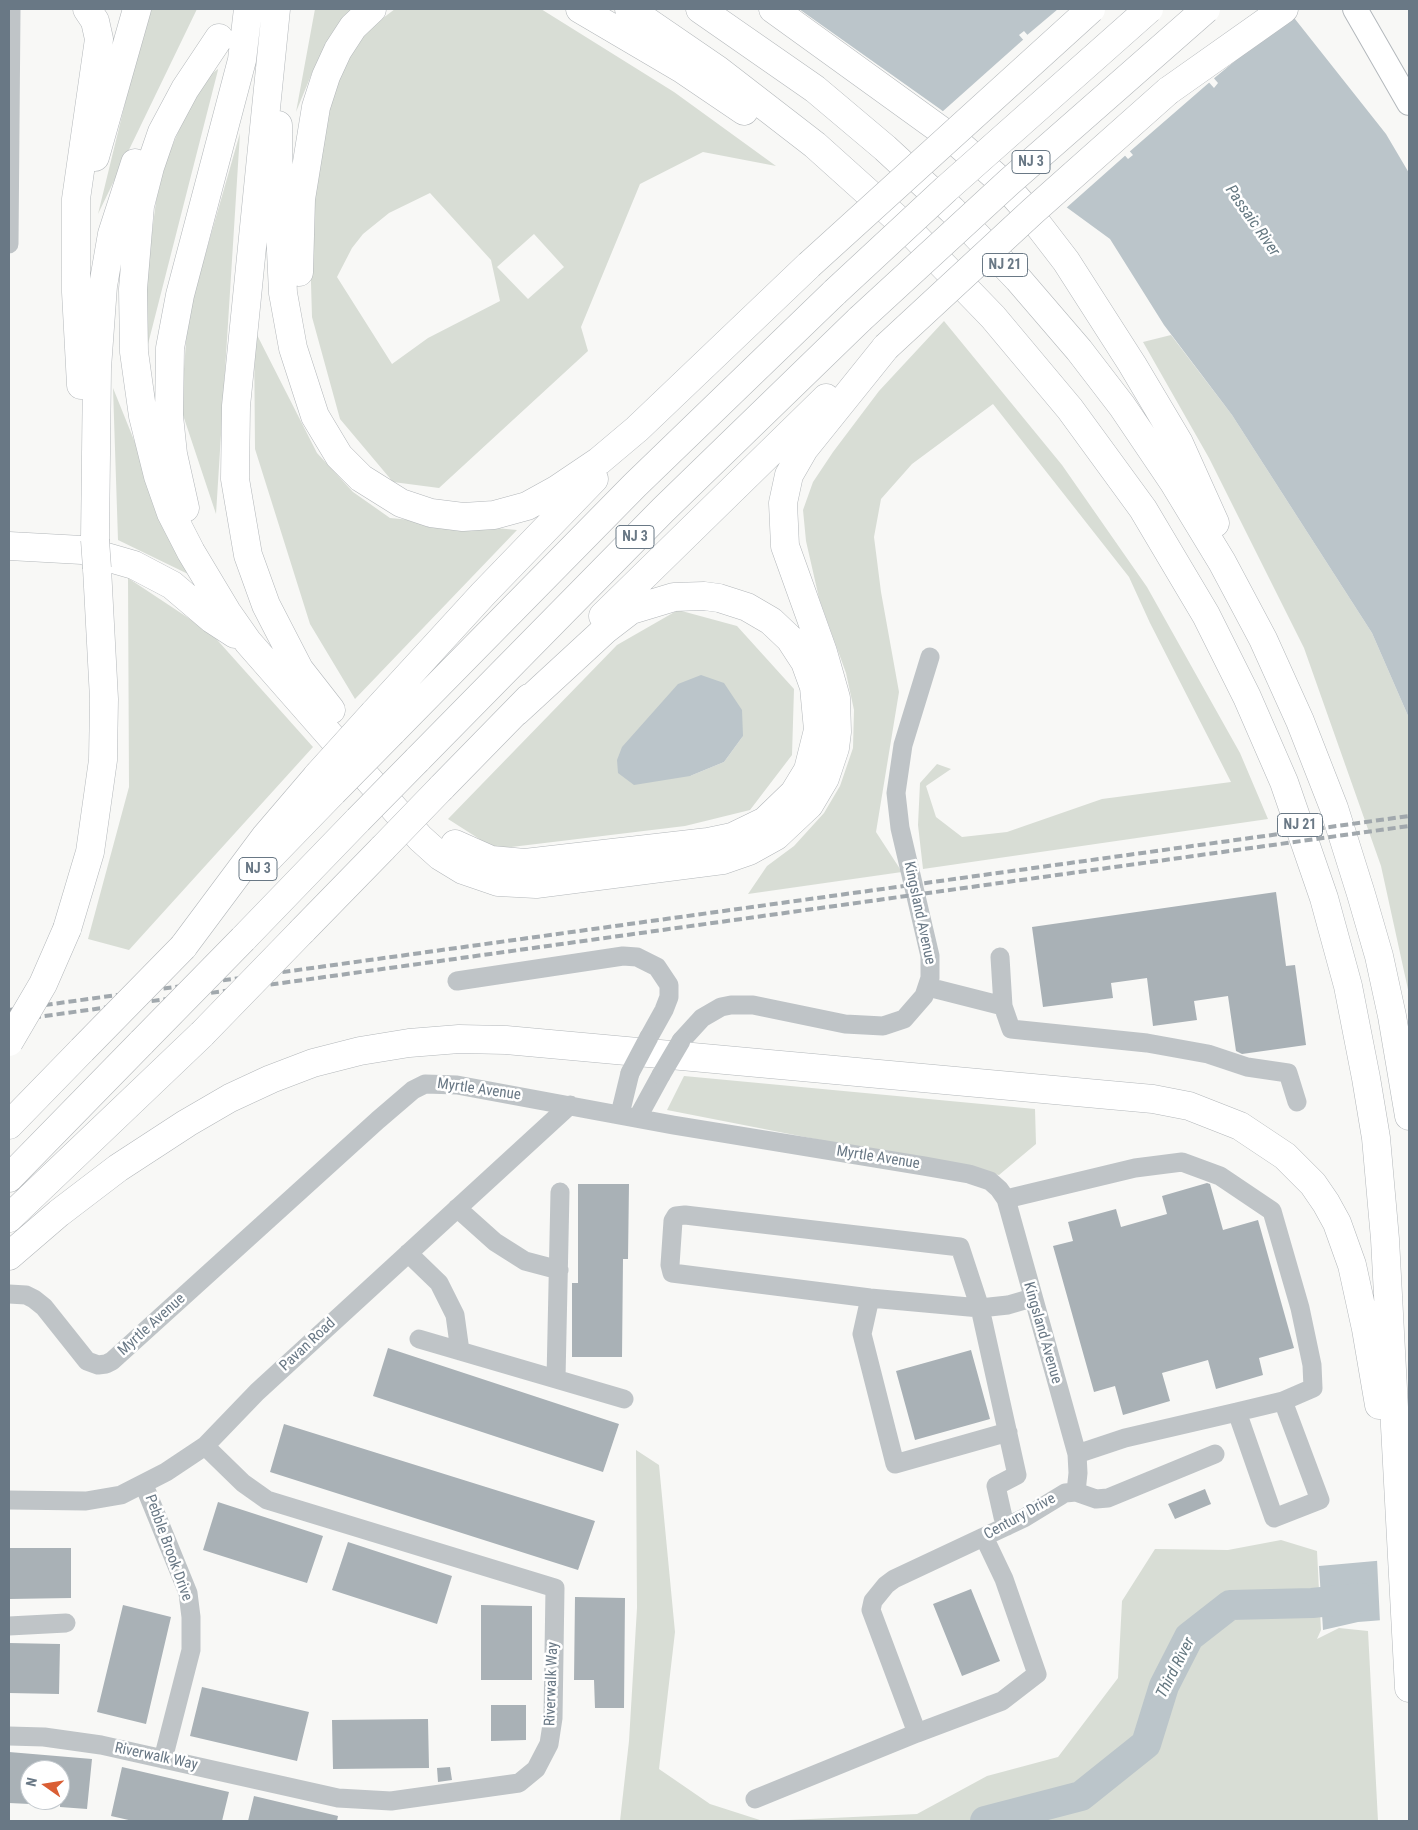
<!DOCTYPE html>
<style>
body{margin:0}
#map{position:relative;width:1418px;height:1830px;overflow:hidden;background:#f8f8f6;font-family:"Roboto Condensed",sans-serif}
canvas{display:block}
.frame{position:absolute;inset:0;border:10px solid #697885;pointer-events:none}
.north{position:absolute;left:20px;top:1760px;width:50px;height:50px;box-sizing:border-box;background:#fff;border:1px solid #c3c9ce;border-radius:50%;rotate:283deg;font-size:14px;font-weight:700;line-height:20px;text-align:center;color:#697885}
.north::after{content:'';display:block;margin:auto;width:18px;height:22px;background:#da5e34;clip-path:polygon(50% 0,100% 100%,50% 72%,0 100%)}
</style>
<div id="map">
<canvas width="1418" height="1830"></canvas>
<div class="frame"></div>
<div class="north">N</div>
</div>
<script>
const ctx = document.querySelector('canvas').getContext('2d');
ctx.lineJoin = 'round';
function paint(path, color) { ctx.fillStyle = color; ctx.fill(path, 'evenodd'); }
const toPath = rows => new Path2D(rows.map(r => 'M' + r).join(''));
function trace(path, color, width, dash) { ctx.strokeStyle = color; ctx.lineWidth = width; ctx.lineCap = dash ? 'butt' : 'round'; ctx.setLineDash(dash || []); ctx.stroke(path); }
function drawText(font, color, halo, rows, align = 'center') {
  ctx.font = font + ' "Roboto Condensed",sans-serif'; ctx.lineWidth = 5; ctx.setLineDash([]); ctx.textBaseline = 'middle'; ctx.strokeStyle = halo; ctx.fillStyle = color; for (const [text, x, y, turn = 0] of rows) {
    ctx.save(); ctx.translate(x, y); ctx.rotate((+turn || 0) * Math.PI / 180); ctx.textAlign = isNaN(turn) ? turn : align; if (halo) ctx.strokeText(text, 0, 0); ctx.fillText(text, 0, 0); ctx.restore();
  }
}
const green = toPath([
 [148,9,197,9,98,214],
 [315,9,351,9,330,37,312,73,296,112],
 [395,9,541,9,674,92,776,166,703,152,640,184,581,327,588,351,439,488,393,482,340,419,312,317,310,249,314,197,327,117,336,84,352,51,371,27],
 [430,193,491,260,500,301,428,338,392,364,337,277,352,248,363,234,389,213],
 [534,234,564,267,528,299,497,267],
 [218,69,218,70,147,348,146,279,159,178,198,84],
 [240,133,216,514,181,409,188,315],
 [944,321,1062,465,1147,587,1240,753,1268,819,923,869,918,825,920,783,937,764,951,769,926,786,936,817,962,837,1007,832,1102,799,1231,782,1150,623,1129,577,993,404,912,464,881,499,874,537,881,592,899,692,876,832,902,872,748,894,767,866,794,846,824,813,840,786,853,748,854,710,846,673,819,598,806,541,803,510,813,482,833,452,879,391],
 [254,329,317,453,353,492,390,518,517,530,355,699,310,624,255,449],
 [1171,335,1232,415,1372,633,1409,718,1409,994,1381,866,1304,648,1209,458,1143,342],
 [113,388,188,574,118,540],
 [128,578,211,633,313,747,129,950,88,939,129,787],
 [678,610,737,626,794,689,792,755,750,810,685,826,495,849,448,819,617,645],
 [743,736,724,762,690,776],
 [684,1076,1035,1109,1036,1144,999,1175,667,1110],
 [636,1450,659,1465,675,1632,659,1769,710,1804,763,1821,620,1821,629,1741,637,1608],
 [1281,1540,1317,1551,1321,1630,1317,1639,1339,1628,1368,1631,1378,1821,768,1821,917,1814,987,1776,1058,1757,1118,1678,1122,1601,1155,1549,1228,1550]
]);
const water = toPath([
 [799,9,1144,9,1214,88,1218,83,1154,9,1283,9,1295,19,1386,134,1409,173,1409,718,1372,633,1232,415,1164,325,1110,239,1032,182,940,109],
 [1024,31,1133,155,1128,159,1019,35],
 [701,675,724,683,742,710,743,736,724,762,690,776,634,785,618,773,617,760,622,747,678,684],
 [1409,1558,1409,1618,1358,1622,1323,1630,1319,1566]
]);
const pier = toPath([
 [796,9,942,112,1025,38,1127,154,1065,209,939,111],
 [1058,9,1148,9,1211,81,1128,153,1026,36],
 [1151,9,1287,9,1247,51,1212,80],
 [1409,1556,1409,1620,1380,1623,1377,1559]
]);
const river = toPath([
 [985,1821,1081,1796,1146,1744,1164,1686,1189,1637,1230,1605,1312,1603,1361,1598]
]);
const building = toPath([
 [1276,892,1286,966,1295,965,1306,1045,1242,1054,1236,1051,1228,996,1194,1001,1197,1020,1153,1026,1147,978,1111,983,1113,998,1043,1007,1032,927],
 [1207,1183,1210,1184,1223,1230,1258,1220,1294,1348,1259,1358,1263,1375,1216,1389,1208,1360,1162,1373,1170,1401,1123,1415,1115,1386,1094,1392,1053,1246,1073,1241,1068,1222,1116,1209,1121,1227,1167,1214,1162,1196],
 [578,1184,629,1184,628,1259,623,1259,622,1357,572,1357,572,1283,578,1283],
 [388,1348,619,1424,603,1472,373,1396],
 [971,1350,990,1419,915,1440,896,1371],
 [284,1424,595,1521,578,1570,270,1472],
 [1205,1489,1211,1504,1175,1519,1168,1504],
 [218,1502,323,1536,307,1583,203,1550],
 [348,1542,452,1576,437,1624,332,1590],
 [9,1548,71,1548,71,1598,9,1599],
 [971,1589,1000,1661,962,1676,933,1604],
 [575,1597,625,1598,624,1708,595,1708,594,1680,574,1680],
 [123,1605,171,1617,146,1724,97,1712],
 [481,1605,532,1606,532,1680,481,1680],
 [9,1643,60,1644,59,1694,9,1693],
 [202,1687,309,1712,297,1761,190,1736],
 [491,1705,526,1705,526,1740,491,1741],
 [428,1719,429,1768,333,1769,332,1720],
 [9,1752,92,1759,87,1809,60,1807,60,1770,30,1770,30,1804,9,1803],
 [122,1767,229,1792,222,1821,133,1821,111,1816],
 [450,1767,452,1780,438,1782,437,1768],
 [254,1796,338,1816,337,1821,248,1821]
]);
const minor = toPath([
 [9,244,11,9],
 [1000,957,1003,1006],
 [457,981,623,956,637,957,657,967,669,985,669,997,664,1010,649,1037],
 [928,987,1003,1006,1011,1029,1147,1043,1208,1054,1247,1067,1288,1073,1297,1102],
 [681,1041,702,1018,721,1007,731,1005,753,1005,845,1024,883,1026,904,1019,924,996,930,978,930,956,900,828,896,793,903,745,930,657],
 [620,1114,630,1073],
 [638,1117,661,1075],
 [1006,1199,1135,1168,1182,1162,1220,1176,1272,1211,1300,1308,1312,1365,1313,1388,1283,1401],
 [457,1208,495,1242,525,1261,559,1270],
 [685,1215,960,1247,980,1308,870,1298,672,1273,670,1265,673,1221,676,1216,685,1215],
 [408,1253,439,1283,455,1315,460,1351],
 [9,1294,26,1295,34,1299,44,1307,87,1361,98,1365,106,1364,112,1361,378,1120,413,1090,425,1084,457,1085,673,1125,924,1166,969,1174,990,1181,999,1189,1006,1199,1077,1454,1078,1473,1076,1492],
 [870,1298,862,1334,895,1464,1008,1432],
 [419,1339,624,1399],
 [556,1379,560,1192],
 [1077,1454,1125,1438,1237,1412,1274,1518,1320,1500,1283,1401,1237,1412],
 [144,1485,188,1593,191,1617,191,1650,163,1759],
 [9,1500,86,1501,121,1495,166,1472,205,1446,257,1392,570,1105],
 [1007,1526,1003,1517,996,1486,1017,1475,980,1308,1008,1305,1032,1298],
 [984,1537,1004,1579,1037,1674,1002,1701,917,1733,871,1610,873,1601,886,1585,894,1579,1024,1518,1065,1493,1076,1492,1096,1499,1108,1498,1215,1454],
 [9,1626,66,1623],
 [9,1736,44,1737,101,1745,338,1798,391,1801,519,1783,536,1769,549,1744,553,1718,555,1588,267,1500,243,1483,205,1446],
 [755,1799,917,1733]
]);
const major = toPath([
 [1355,9,1409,103]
]);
const highway = toPath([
 [276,9,236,406,235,479,248,555,266,605,299,669,331,710],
 [580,9,682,69,744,111],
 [629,9,718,70,815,145,904,225,993,317,1070,409,1143,509,1206,615,1247,697,1284,782,1324,898,1348,986,1366,1078,1376,1138,1385,1239,1409,1688],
 [700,9,815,89,885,148,952,210,1018,279,1079,350,1122,406,1174,483,1222,562,1263,639,1300,721,1334,808,1361,894,1379,956,1392,1016,1409,1116],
 [773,9,953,139,1002,182,1026,209,1066,261,1132,364,1179,443,1215,523],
 [219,38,185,89,162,132,150,167,140,206,133,289,134,352,143,416,158,476,171,513,191,552,227,612,248,642,420,838,440,856,463,870,498,882,536,884,723,860,749,851,776,836,809,805,825,778,835,748,837,732,836,698,823,652,785,546,783,503,789,475,804,449,886,347],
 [1168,91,1284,9],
 [278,125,279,208,283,293,293,348,315,416,339,456,361,478,401,503,431,513,463,517,494,515,527,506,556,490,599,461,637,429,809,265],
 [95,157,137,9],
 [299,272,301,199,316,107,326,76,338,50,353,27,372,9],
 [81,385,76,292,76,199,99,39,95,21,87,9],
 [185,508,173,454,169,416,170,348,180,295,242,60,248,9],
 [95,540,97,368,103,286,112,234,135,163],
 [9,546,82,550,134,565,172,585,212,619,235,634],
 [603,616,826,398],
 [374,713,483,594,594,479],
 [392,732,635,485,835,292],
 [417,760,663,510,860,319],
 [441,788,529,698],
 [455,844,491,860,525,863,708,842,732,837,765,821,794,793,808,770,818,730,814,687,805,662,790,639,771,621,747,607,719,598,704,596,674,597,631,610,605,630,516,712],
 [268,859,333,792],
 [67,929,90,852,103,760,104,699,97,568],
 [302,931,383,848],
 [243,939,358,820],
 [183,947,265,837,318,775],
 [9,1125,82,1050],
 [9,1178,142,1042],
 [9,1218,202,1034],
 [9,1256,59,1213,118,1168,187,1123,230,1098,271,1079,313,1063,360,1051,409,1043,459,1039,506,1040,1153,1099,1189,1106,1240,1126,1285,1156,1313,1184,1326,1203,1337,1223,1352,1265,1366,1329,1379,1405]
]);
const rail = toPath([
 [9,1010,1409,816],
 [9,1021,1409,826]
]);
const minorBridge = toPath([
 [630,1073,649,1037],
 [661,1075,681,1041]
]);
const highwayBridge = toPath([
 [809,265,1091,9],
 [835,292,946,189,1149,9],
 [860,319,1009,182,1206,9],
 [886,347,1033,211,1168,91],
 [95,540,97,568],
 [318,775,374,713],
 [333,792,392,732],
 [358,820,417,760],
 [383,848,441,788],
 [202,1034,302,931],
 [9,1042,43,984,67,929],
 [142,1042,243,939],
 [82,1050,183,947]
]);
const shields = [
 [1031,162,38],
 [1005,265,45],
 [635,537,38],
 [1300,825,45],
 [258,869,38]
];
const shieldNames = [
 ["NJ 3",1031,162],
 ["NJ 21",1005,265],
 ["NJ 3",635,537],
 ["NJ 21",1300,825],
 ["NJ 3",258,869]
];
const streetNames = [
 ["Kingsland Avenue",919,913,78],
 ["Myrtle Avenue",479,1090,8],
 ["Myrtle Avenue",878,1158,9],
 ["Myrtle Avenue",152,1325,-42],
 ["Kingsland Avenue",1042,1333,74],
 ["Pavan Road",308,1345,-43],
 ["Century Drive",1020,1517,-29],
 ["Pebble Brook Drive",168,1548,70],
 ["Riverwalk Way",552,1684,-88],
 ["Riverwalk Way",156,1757,12]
];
const waterNames = [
 ["Passaic River",1252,221,55],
 ["Third River",1176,1668,-63]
];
paint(green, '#d8ddd5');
paint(water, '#bbc5ca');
paint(pier, '#f8f8f6');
trace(river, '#bbc5ca', 30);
paint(building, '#a9b1b6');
trace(major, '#b3b8bc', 26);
trace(highway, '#b3b7ba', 29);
trace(minor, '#bfc4c7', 19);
trace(major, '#fff', 24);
trace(highway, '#fff', 28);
trace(rail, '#a1a8ad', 4, [8, 4]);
trace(highwayBridge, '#b3b7ba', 29, []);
trace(minorBridge, '#bfc4c7', 19);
trace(highwayBridge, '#fff', 28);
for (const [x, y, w] of shields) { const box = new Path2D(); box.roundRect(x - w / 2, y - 11.5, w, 23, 4); ctx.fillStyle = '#fff'; ctx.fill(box); trace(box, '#697885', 1); }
drawText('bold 14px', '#697885', null, shieldNames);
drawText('15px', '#697885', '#fff', streetNames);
drawText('italic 16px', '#657881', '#fff', waterNames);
</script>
